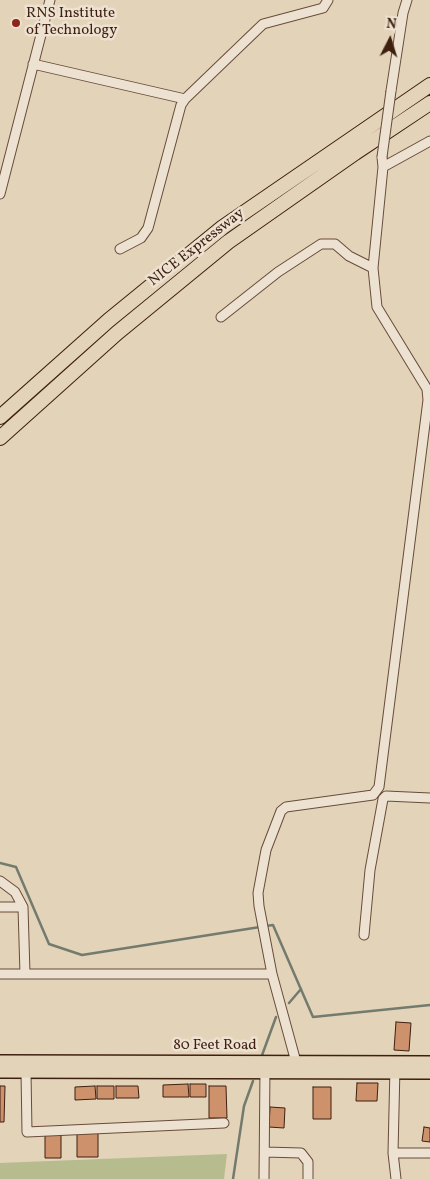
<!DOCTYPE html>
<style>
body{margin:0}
#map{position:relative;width:430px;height:1179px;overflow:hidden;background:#e3d3b8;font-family:Vollkorn,serif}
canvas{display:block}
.north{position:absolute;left:365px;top:15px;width:50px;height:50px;-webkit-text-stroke:4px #ede2d1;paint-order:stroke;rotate:5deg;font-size:14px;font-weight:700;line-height:20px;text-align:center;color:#3f1f10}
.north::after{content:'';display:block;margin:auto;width:18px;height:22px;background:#3f1f10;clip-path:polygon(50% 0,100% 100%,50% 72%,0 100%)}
</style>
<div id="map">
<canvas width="430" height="1179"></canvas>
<div class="north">N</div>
</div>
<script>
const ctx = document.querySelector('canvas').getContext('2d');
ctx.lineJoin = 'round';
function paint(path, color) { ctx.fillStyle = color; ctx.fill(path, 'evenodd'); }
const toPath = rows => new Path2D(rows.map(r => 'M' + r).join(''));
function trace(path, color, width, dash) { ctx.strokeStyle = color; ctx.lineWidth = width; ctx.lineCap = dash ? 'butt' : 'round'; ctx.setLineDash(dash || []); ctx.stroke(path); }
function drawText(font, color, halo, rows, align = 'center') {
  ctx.font = font + ' Vollkorn,serif'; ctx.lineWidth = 5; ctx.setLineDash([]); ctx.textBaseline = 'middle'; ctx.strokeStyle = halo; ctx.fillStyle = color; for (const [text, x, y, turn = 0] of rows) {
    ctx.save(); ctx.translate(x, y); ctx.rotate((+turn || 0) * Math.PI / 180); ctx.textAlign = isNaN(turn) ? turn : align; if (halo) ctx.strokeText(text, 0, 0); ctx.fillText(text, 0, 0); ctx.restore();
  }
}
const green = toPath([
 [227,1154,224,1179,0,1179,0,1163]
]);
const stream = toPath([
 [0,863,16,867,49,944,82,955,260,927],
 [266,926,273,925,313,1017,430,1005],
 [289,1003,301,989],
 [261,1058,276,1017],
 [233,1179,244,1106,253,1081]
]);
const building = toPath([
 [396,1022,411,1023,409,1051,394,1050,396,1022],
 [357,1083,378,1083,377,1101,356,1101,357,1083],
 [188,1084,189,1097,163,1097,163,1085,188,1084],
 [190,1084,206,1084,206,1097,190,1097,190,1084],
 [0,1086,5,1086,4,1122,0,1122,0,1086],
 [95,1086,96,1099,75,1100,75,1087,95,1086],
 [97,1086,114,1086,114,1099,97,1099,97,1086],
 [116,1086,138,1086,139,1098,116,1098,116,1086],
 [209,1086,226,1086,227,1118,209,1118,209,1086],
 [313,1087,331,1087,331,1119,313,1119,313,1087],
 [270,1107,285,1108,284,1128,269,1127,270,1107],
 [424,1127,430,1128,430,1142,422,1141,424,1127],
 [61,1132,61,1158,45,1158,45,1133,61,1132],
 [77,1132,98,1132,98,1157,77,1157,77,1132]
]);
const minor = toPath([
 [33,64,185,99],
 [391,91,403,13,407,0],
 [383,167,430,141],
 [0,194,50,0],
 [120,249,141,238,148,228,181,105,185,99,263,24,323,8,328,0],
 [221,317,278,272,321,244,335,244,349,256,373,268],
 [0,881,15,892,23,907,25,974],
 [0,907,23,907],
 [364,935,370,870,383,799,386,796,430,798],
 [0,974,272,974],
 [296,1062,272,974,259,906,258,893,266,850,281,811,286,807,373,795,379,787,428,400,427,389,377,307,373,268,383,167,382,157],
 [395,1067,393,1153,396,1179],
 [26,1072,27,1132,224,1123],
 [265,1152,301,1153,308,1162,308,1179],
 [393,1153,430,1153],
 [264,1179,265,1067]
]);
const major = toPath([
 [0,1061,430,1062],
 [0,1072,430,1073]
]);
const highway = toPath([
 [0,417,109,320,223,227,430,85],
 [0,438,117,333,228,242,355,153,430,103]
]);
const minorBridge = toPath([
 [382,157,391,91]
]);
const markers = [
 [16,23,5,"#8f2418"]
];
const poiNames = [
 ["RNS Institute",26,14],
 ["of Technology",26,31]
];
const streetNames = [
 ["NICE Expressway",197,248,-38],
 ["80 Feet Road",215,1046]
];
paint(green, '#b6bc8d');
trace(stream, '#737b6f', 2.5);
paint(building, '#cd926c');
trace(building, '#3f1f10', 1);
trace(minor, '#684c3a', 11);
trace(major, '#3f1f10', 14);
trace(highway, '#3f1f10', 16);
trace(minor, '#ede2d1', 9);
trace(major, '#e3d3b8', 11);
trace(highway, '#e3d3b8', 14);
trace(minorBridge, '#684c3a', 11, []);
trace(minorBridge, '#ede2d1', 9);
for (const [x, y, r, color] of markers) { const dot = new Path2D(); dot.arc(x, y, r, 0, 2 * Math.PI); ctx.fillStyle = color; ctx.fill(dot); trace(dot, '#ede2d1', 2); }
drawText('15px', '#3f1f10', '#ede2d1', poiNames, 'left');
drawText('15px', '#3f1f10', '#ede2d1', streetNames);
</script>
